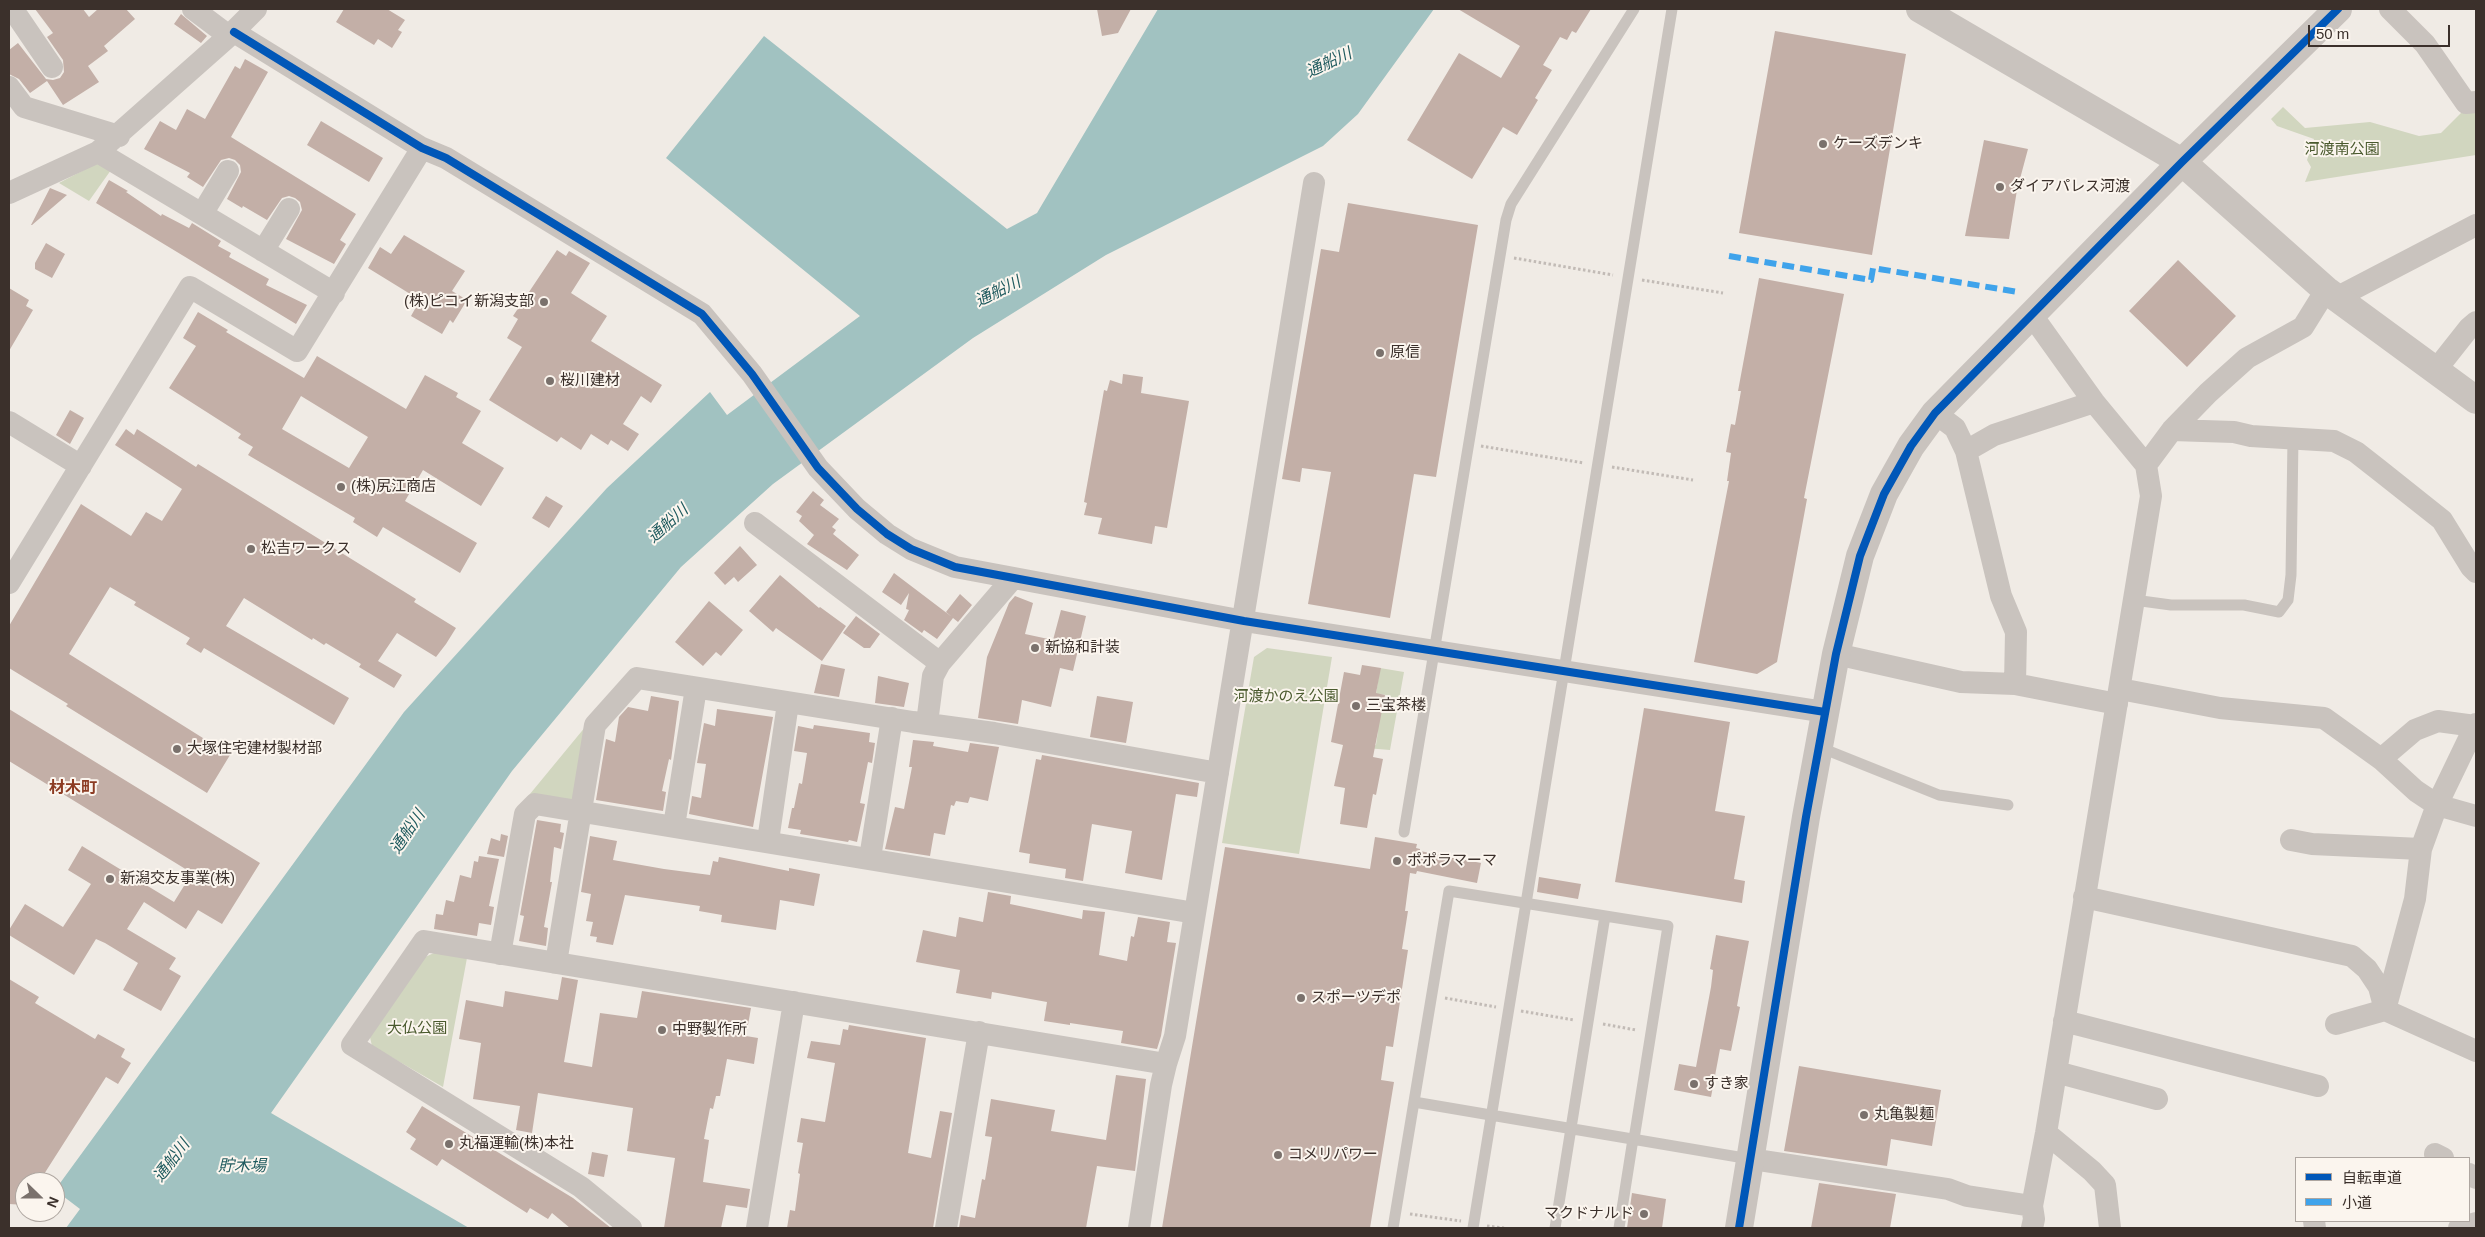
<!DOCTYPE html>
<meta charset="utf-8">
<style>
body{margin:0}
#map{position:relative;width:2485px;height:1237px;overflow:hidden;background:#f0ebe5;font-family:Helvetica,"Noto Sans JP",sans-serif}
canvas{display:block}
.frame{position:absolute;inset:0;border:10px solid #3b302b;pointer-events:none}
.legend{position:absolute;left:2295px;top:1157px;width:175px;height:65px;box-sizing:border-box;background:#fbf5ee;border:1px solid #aea6a0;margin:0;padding:6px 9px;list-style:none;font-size:15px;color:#3b302b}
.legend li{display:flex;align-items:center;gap:10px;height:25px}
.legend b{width:25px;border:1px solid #aea6a0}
.north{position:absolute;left:15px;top:1172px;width:50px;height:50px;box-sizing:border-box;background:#fbf5ee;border:1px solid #aea6a0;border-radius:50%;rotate:112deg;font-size:14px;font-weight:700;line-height:20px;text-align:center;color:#3b302b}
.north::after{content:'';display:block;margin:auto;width:18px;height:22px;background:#7a716c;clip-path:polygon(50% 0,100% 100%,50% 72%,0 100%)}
.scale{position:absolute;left:2308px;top:25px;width:142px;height:22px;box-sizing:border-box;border:2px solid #3b302b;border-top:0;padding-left:6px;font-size:15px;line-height:18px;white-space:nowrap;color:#3b302b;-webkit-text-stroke:4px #fbf5ee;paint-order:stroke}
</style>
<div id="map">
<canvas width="2485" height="1237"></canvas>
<div class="frame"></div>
<ul class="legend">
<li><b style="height:6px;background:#0057b8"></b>自転車道</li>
<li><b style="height:6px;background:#3fa3eb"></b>小道</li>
</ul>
<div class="north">N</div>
<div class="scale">50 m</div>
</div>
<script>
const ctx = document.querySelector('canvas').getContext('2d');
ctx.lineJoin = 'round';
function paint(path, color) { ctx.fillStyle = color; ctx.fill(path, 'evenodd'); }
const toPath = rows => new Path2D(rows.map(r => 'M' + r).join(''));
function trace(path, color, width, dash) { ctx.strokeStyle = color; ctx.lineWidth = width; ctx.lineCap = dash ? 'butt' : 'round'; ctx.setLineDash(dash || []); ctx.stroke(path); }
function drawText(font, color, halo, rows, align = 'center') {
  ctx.font = font + ' Helvetica,"Noto Sans JP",sans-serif'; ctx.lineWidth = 4; ctx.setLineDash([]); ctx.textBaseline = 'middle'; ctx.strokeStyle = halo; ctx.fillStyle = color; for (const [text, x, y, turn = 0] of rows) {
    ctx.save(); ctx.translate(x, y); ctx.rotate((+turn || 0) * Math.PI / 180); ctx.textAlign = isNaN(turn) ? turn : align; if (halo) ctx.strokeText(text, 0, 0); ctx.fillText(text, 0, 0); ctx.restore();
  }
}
const green = toPath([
 [2283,107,2305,128,2370,122,2419,136,2441,133,2464,110,2476,108,2476,155,2305,182,2311,167,2307,160,2314,139,2277,126,2271,119],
 [99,162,111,170,89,201,59,183],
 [1267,648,1332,657,1299,854,1222,843,1254,657],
 [1380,668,1404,672,1390,750,1366,748,1376,745,1378,731,1374,705,1385,707,1387,695,1376,694],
 [586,726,574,801,525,800],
 [436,952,467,958,443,1087,372,1046,369,1033,423,958]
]);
const water = toPath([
 [1158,9,1434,9,1358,114,1323,146,1106,255,973,338,773,484,681,567,512,771,271,1113,469,1228,66,1228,80,1209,55,1190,404,712,607,488,710,392,727,415,860,316,666,158,764,36,1007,229,1037,213]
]);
const building = toPath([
 [35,9,83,9,89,17,98,9,126,9,135,19,104,46,108,51,88,66,99,82,63,105,47,81,30,93,19,79,9,74,9,50,18,43,46,79,53,80,60,78,64,72,63,60,47,37,53,33],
 [344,9,387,9,405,20,398,30,402,32,392,48,378,39,374,45,336,22],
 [1097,9,1131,9,1118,33,1102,36],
 [1458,9,1591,9,1576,33,1572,31,1567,40,1560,37,1543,65,1552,70,1535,98,1538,100,1517,135,1503,127,1472,179,1407,140,1459,53,1501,78,1520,46],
 [181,14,207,36,201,43,174,24],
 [1775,31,1906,54,1872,255,1739,233],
 [245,59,268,72,231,137,356,214,340,240,346,244,334,264,286,239,302,210,300,202,295,198,289,196,282,198,267,220,243,206,242,208,227,199,241,172,240,165,235,160,229,158,221,160,203,187,187,177,190,173,144,149,160,121,176,130,187,109,205,119,235,66,240,69],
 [321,121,383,158,369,182,307,145],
 [1984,140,2028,149,2017,190,2009,239,1965,236],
 [109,180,128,191,126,192,161,216,162,214,189,228,192,223,221,241,218,246,231,253,229,257,269,279,266,285,307,305,296,324,96,203],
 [50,188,67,195,32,225,31,225],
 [1348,203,1478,225,1436,477,1414,474,1390,618,1308,604,1331,472,1302,468,1300,482,1282,479,1321,249,1339,252],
 [404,235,465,271,452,291,467,300,453,323,450,320,442,334,411,316,420,300,368,268,380,247,391,254],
 [46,243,65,254,52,278,35,269,35,263],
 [557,250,566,256,569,251,590,263,571,293,607,316,591,341,662,385,651,403,641,396,623,424,639,434,628,451,611,440,608,445,591,434,581,450,561,437,557,442,489,400,522,347,507,338,518,319,513,316],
 [2178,260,2236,316,2187,367,2129,311],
 [1759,278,1844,294,1804,498,1807,499,1777,662,1757,674,1694,662,1729,481,1727,481,1731,453,1726,452,1731,424,1735,425,1741,391,1738,391],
 [9,288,29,300,26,306,33,310,9,351],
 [198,312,228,330,226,332,304,378,317,356,406,409,425,375,458,393,456,397,481,411,462,443,504,468,481,506,423,470,405,501,477,543,460,573,383,527,377,537,353,522,355,518,248,455,253,447,238,438,241,434,169,388,196,346,183,338],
 [301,396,368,437,349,468,282,429],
 [1123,374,1143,377,1141,393,1189,401,1167,528,1155,526,1152,544,1098,534,1102,518,1084,515,1087,503,1084,502,1104,390,1107,391,1110,380,1122,384],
 [70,410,84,418,70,444,56,435],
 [126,429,134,435,137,429,196,467,198,464,416,599,414,602,456,628,446,644,436,657,397,633,378,661,402,675,394,688,359,667,361,664,326,643,324,645,313,638,312,640,244,598,226,626,349,698,334,725,204,648,201,653,186,644,190,638,134,605,136,602,110,587,69,654,230,755,207,793,66,706,68,704,9,668,9,626,81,504,131,536,146,512,162,521,182,489,115,445],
 [813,491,824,500,820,505,839,519,832,527,836,530,833,534,859,555,847,570,807,544,814,535,799,521,802,516,796,512],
 [546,496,563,506,549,528,532,518],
 [740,546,757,565,738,582,734,577,725,585,714,573],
 [894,573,952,617,946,612,960,594,972,605,958,622,953,618,937,639,924,630,922,633,904,620,909,610,906,609,909,593,901,605,882,592],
 [780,575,819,608,820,607,846,626,822,661,776,628,773,632,749,611],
 [1015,596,1033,603,1025,634,1053,640,1061,610,1086,616,1073,671,1060,668,1051,707,1022,700,1018,724,978,718,987,657,1009,603],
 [709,601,743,630,721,656,716,652,703,666,675,642],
 [856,616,880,634,870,648,864,648,843,633],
 [821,664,845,669,839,697,814,693],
 [1362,665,1381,668,1376,693,1385,695,1373,757,1383,759,1376,795,1373,794,1367,828,1340,824,1345,788,1334,786,1343,745,1331,742,1344,672,1360,675],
 [878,676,909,683,904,707,875,703],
 [651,696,679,701,671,760,669,759,662,791,666,792,663,811,596,800,606,739,615,742,619,717,628,707,648,711],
 [1097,696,1133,702,1126,743,1090,737],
 [1644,708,1730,722,1715,811,1745,816,1734,879,1745,881,1742,903,1615,882],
 [9,709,260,863,222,924,198,910,186,929,144,902,127,929,176,958,169,969,181,976,161,1011,123,990,138,963,105,943,96,939,74,975,9,935,9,930,25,904,63,927,91,884,68,870,82,846,174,902,192,873,9,761],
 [717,709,773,717,753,827,689,814,692,796,701,798,706,764,697,763,704,723,715,726],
 [814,725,870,733,869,742,875,743,872,763,868,762,860,803,865,804,857,842,849,840,848,842,800,834,801,830,788,828,792,808,794,808,799,783,802,784,807,753,794,751,798,726,813,729],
 [913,740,934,742,933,746,968,752,970,743,999,747,988,801,970,797,968,803,956,801,954,806,951,805,945,835,934,833,930,856,885,849,895,807,904,809,912,767,909,767],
 [1042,755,1199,783,1197,797,1176,794,1162,880,1125,873,1132,831,1092,824,1083,881,1065,878,1066,869,1029,863,1030,854,1019,852,1036,759,1041,760],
 [537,820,561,824,560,832,564,833,561,849,554,847,550,882,552,882,544,927,548,928,546,946,519,941,524,916,520,915],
 [501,834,508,836,504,857,487,854,491,838,500,841],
 [590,836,617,841,613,860,664,869,710,875,713,861,718,862,719,857,789,871,789,868,820,874,814,906,780,900,776,930,721,922,722,915,699,911,700,906,625,895,613,945,596,942,597,937,590,936,593,922,586,921,591,894,581,892],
 [1375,837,1417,844,1416,848,1420,849,1420,851,1481,863,1477,883,1417,871,1416,874,1410,873,1405,911,1408,911,1402,949,1408,950,1393,1047,1386,1046,1381,1080,1394,1082,1370,1228,1162,1228,1225,847,1370,869],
 [479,856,499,859,489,906,494,907,491,925,479,923,477,936,434,929,436,914,443,915,446,900,454,902,460,875,471,878,474,861,478,862],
 [1539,877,1581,884,1578,899,1537,892],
 [988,892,1011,896,1010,904,1082,919,1083,910,1105,912,1099,955,1127,961,1131,936,1134,937,1138,917,1170,922,1167,942,1176,943,1161,1036,1157,1049,1121,1043,1123,1031,1070,1023,1070,1025,1044,1021,1047,1002,992,992,991,999,956,993,960,970,916,962,923,930,956,937,959,917,983,922],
 [1716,935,1749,941,1737,1006,1740,1007,1731,1051,1720,1049,1711,1097,1674,1090,1679,1064,1696,1067,1711,987,1713,970,1710,969],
 [562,977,578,980,564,1062,592,1067,600,1013,637,1018,642,991,751,1008,746,1036,758,1038,754,1064,727,1059,720,1096,716,1096,713,1109,710,1108,704,1139,709,1140,703,1182,750,1189,747,1208,726,1205,721,1228,664,1228,675,1158,627,1151,633,1108,538,1093,532,1133,516,1130,520,1106,473,1099,481,1043,459,1039,466,1000,503,1007,505,991,558,1000],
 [9,979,39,997,35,1003,95,1039,98,1034,125,1049,121,1057,131,1063,118,1084,106,1077,39,1182,25,1182,25,1205,9,1204],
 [849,1025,926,1038,908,1153,931,1158,940,1111,952,1113,933,1228,787,1228,790,1210,795,1211,800,1174,798,1173,803,1143,797,1142,801,1118,825,1122,835,1063,807,1058,811,1041,840,1045,843,1029,848,1030],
 [1799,1066,1941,1090,1932,1146,1891,1139,1887,1166,1784,1151],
 [1116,1075,1146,1079,1135,1171,1097,1166,1086,1228,959,1228,961,1215,975,1218,982,1179,985,1180,992,1137,985,1136,991,1099,1055,1110,1051,1131,1106,1140],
 [422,1106,573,1198,611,1228,570,1228,552,1213,548,1219,530,1208,527,1213,442,1159,437,1166,410,1149,416,1139,406,1132],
 [592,1152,608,1155,604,1177,588,1174],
 [1819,1183,1896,1194,1890,1228,1811,1228],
 [1632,1193,1666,1199,1662,1228,1627,1228]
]);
const path = toPath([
 [1514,258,1613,275],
 [1642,280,1723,293],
 [1481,446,1584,463],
 [1612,467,1693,480],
 [1445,998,1496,1007],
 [1521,1011,1574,1020],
 [1603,1024,1636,1030],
 [1410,1214,1461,1221],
 [1487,1226,1504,1228]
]);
const service = toPath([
 [2134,600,2171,605,2244,605,2279,612,2288,600,2291,575,2293,438],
 [1819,747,1939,795,2008,805],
 [1404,832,1506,220,1511,204,1634,9],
 [1414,1102,1750,1159],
 [1393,1228,1449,891,1668,926,1634,1139],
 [1473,1228,1672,9],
 [1555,1228,1605,916],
 [1619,1228,1633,1139]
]);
const minor = toPath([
 [193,9,229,36],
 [2390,9,2425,44,2466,103,2476,102],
 [18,17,52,67],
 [234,32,422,148,446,158,702,314,752,374,818,468,857,509,887,534,911,549,955,567,1244,621,1825,712],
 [9,87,24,107,119,136],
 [98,152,334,293],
 [9,193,98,152,229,36,256,9],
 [202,214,228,171],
 [263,251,289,209],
 [2336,298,2476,225],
 [2031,314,2094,402,2146,465,2151,496,2046,1133,2032,1206,2034,1219,2032,1228],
 [2435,371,2469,328,2476,322],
 [1935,413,1955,428,1966,451,2001,596,2016,632,2015,684],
 [9,422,81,466],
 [2172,430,2234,432,2251,436,2334,441,2356,452,2379,470,2442,520,2471,567,2476,572],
 [1966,451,1994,435,2094,402],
 [2146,465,2172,430,2208,393,2247,358,2303,327,2326,290],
 [755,523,940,663],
 [9,583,190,287,297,351,422,148],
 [1836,654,1961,682,2015,684,2117,704],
 [2120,689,2220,708,2324,718,2381,759,2416,791,2437,805,2476,816],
 [927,723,933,676,940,663,1013,578],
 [2476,724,2437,805,2421,849,2415,899,2385,1010,2476,1051],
 [2381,759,2415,730,2438,721,2475,726],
 [674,826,696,688],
 [2291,840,2312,844,2421,849],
 [768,841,788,703],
 [870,858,892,718],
 [2084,897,2352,956,2367,969,2379,987,2385,1010,2336,1024],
 [500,954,525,814,535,804,1195,913],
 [556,963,595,725,637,678,913,722,994,733,1218,773],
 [2064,1021,2318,1086],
 [2056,1072,2157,1099],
 [2046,1133,2092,1171,2105,1185,2110,1228],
 [2435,1154,2443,1158],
 [1751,1159,1948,1189,1967,1196,2032,1206],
 [2469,1174,2476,1178],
 [2314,1221,2315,1228],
 [631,1228,581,1187,352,1045,424,941,1166,1064],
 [757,1228,794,1002],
 [946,1228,979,1032],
 [1139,1228,1161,1085,1166,1064,1175,1036,1314,183],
 [2459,1228,2476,1223]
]);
const tertiary = toPath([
 [1920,9,2182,162,2326,290,2476,400],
 [1739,1228,1806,817,1836,654,1860,556,1884,494,1911,446,1935,413,2182,162,2338,9]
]);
const quiet = toPath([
 [1729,256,1871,280,1873,268,2018,292]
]);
const cycleway = toPath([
 [234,32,422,148,446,158,702,314,752,374,818,468,857,509,887,534,911,549,955,567,1244,621,1825,712],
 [1739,1228,1806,817,1836,654,1860,556,1884,494,1911,446,1935,413,2182,162,2338,9]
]);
const markers = [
 [1823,144,5,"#7a716c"],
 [2000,187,5,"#7a716c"],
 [544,302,5,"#7a716c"],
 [1380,353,5,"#7a716c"],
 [550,381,5,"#7a716c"],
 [341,487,5,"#7a716c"],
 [251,549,5,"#7a716c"],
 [1035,648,5,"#7a716c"],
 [1356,706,5,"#7a716c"],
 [177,749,5,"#7a716c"],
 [1397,861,5,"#7a716c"],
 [110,879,5,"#7a716c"],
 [1301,998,5,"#7a716c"],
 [662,1030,5,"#7a716c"],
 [1694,1084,5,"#7a716c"],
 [1864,1115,5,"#7a716c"],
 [449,1144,5,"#7a716c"],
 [1278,1155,5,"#7a716c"],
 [1644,1214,5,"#7a716c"]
];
const poiNames = [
 ["ケーズデンキ",1833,144],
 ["ダイアパレス河渡",2010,187],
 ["(株)ピコイ新潟支部",534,302,"right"],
 ["原信",1390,353],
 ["桜川建材",560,381],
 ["(株)尻江商店",351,487],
 ["松吉ワークス",261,549],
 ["新協和計装",1045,648],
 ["三宝茶楼",1366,706],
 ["大塚住宅建材製材部",187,749],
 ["ポポラマーマ",1407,861],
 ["新潟交友事業(株)",120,879],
 ["スポーツデポ",1311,998],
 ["中野製作所",672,1030],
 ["すき家",1704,1084],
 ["丸亀製麺",1874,1115],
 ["丸福運輸(株)本社",459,1144],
 ["コメリパワー",1288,1155],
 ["マクドナルド",1634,1214,"right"]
];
const parkNames = [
 ["河渡南公園",2342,150],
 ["河渡かのえ公園",1286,697],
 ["大仏公園",417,1029]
];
const waterNames = [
 ["通船川",1329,63,-25],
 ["通船川",998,292,-26],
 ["通船川",668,524,-42],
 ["通船川",408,832,-56],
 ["通船川",172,1161,-53],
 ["貯木場",242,1167]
];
const neighbourhoodNames = [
 ["材木町",73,789]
];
paint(green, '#d1d6bf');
paint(water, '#a1c2c1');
paint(building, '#c3afa7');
trace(path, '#c2bbb6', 3, [2.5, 2.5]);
trace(service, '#c9c3be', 11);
trace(minor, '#c9c3be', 22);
trace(tertiary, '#c9c3be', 28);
trace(quiet, '#3fa3eb', 6, [12, 6]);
trace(cycleway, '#0057b8', 8);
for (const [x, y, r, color] of markers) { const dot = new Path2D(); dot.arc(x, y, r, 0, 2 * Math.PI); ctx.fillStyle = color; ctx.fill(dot); trace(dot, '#fbf5ee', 2); }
drawText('15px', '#3b302b', '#fbf5ee', poiNames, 'left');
drawText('15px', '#4a5a2e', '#fbf5ee', parkNames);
drawText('italic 16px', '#1f5a5e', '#fbf5ee', waterNames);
drawText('bold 16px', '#8c3b22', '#fbf5ee', neighbourhoodNames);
</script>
